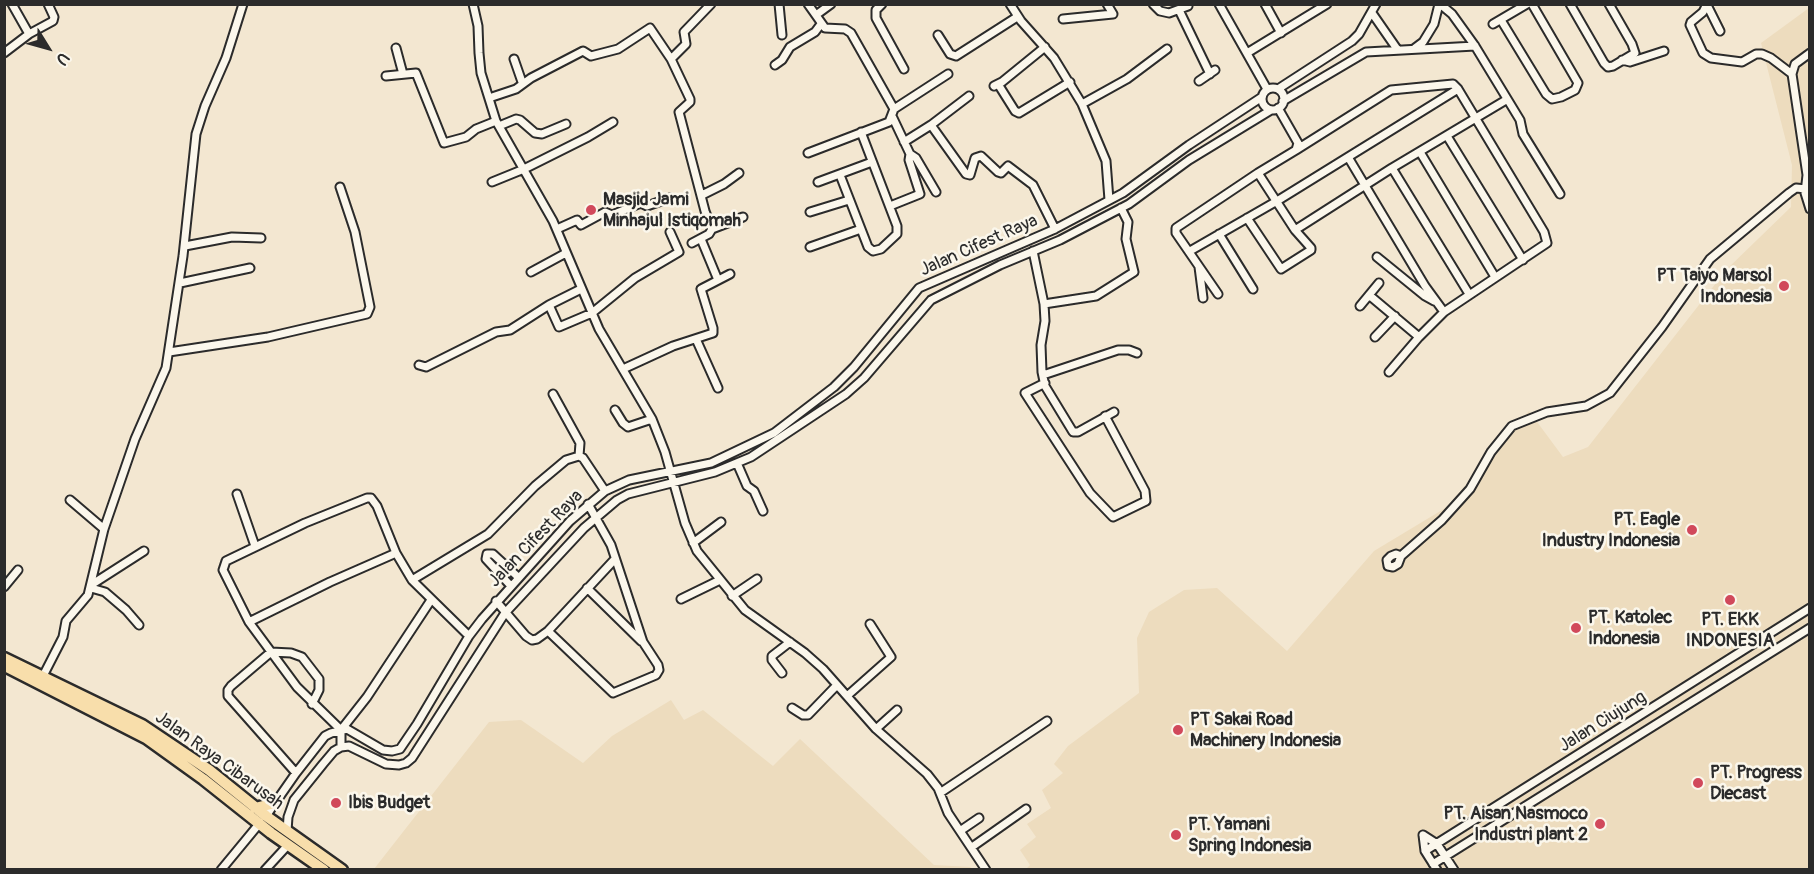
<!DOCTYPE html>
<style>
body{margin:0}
#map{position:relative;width:1814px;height:874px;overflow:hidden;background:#f3e7d1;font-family:Pangolin,sans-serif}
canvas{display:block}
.frame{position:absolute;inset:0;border:6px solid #2b2b2b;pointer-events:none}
.north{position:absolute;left:18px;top:18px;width:60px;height:60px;-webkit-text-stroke:4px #fbf7ec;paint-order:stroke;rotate:127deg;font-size:16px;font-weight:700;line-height:24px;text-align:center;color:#2b2b2b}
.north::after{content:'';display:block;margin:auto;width:21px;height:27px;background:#2b2b2b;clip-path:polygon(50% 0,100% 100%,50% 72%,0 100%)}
</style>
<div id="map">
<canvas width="1814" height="874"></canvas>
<div class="frame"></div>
<div class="north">U</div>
</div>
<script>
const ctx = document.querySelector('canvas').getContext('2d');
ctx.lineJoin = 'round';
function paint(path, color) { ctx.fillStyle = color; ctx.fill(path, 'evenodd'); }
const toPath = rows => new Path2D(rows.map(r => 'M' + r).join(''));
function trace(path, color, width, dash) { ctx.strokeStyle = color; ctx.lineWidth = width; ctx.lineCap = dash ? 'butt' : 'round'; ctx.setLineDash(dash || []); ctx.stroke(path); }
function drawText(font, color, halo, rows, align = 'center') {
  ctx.font = font + ' Pangolin,sans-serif'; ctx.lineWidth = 5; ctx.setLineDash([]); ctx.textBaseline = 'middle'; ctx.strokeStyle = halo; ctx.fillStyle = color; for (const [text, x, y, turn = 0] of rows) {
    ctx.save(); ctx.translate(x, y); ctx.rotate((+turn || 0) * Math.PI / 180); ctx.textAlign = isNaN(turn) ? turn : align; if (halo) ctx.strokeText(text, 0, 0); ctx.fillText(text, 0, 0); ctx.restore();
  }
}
const built = toPath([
 [1809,8,1809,869,1025,870,1030,865,1020,850,1036,837,1027,824,1051,808,1042,790,1063,773,1054,764,1068,746,1139,693,1137,638,1149,612,1184,590,1217,588,1287,651,1374,551,1447,507,1529,411,1563,457,1588,447,1727,269,1791,207,1792,165,1761,43],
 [671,700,684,720,703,710,773,766,800,739,934,865,970,867,973,869,374,869,489,722,521,720,583,763,612,736]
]);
const minor = toPath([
 [12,4,29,34],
 [473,4,478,26,479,53,481,73,496,121,553,221,599,329,652,419,665,452,685,523,697,551,745,610,805,653,823,669,876,729,927,774,938,788,948,813,986,870],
 [779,4,782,35],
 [808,4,825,28,845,29,851,33,894,109],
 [882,4,876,10,876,18,904,69],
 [1010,4,1021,21,1054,58,1082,104,1106,161,1109,200],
 [1153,4,1160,11,1169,13,1188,6],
 [1219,4,1267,89],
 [1265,4,1281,33],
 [1440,4,1452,14,1475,46,1520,120,1523,134,1560,194],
 [1570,4,1604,63,1608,67,1613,66,1635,53,1632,44,1609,4],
 [1707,4,1703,12,1691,22,1690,25,1703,53,1711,58,1742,62,1756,54,1762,54,1771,58,1792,74],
 [1707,5,1720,31],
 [1179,10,1210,74],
 [1372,13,1397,49],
 [816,15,831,4],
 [1063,19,1113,14,1107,4],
 [1501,20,1546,94,1552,99,1561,97,1575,90,1578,83,1532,4],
 [1493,24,1527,4],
 [938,35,950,54,956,56,1017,17],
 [396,48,403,74],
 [1415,48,1423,42,1434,24,1439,4],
 [4,53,29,34,53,21,54,17,48,4],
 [1247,53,1327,4],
 [1810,53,1795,64,1792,74,1807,175,1805,193,1810,209],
 [514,59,522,82],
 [1622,60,1630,62,1664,51],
 [775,65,782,60,790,47,815,32,821,24],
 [386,76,416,73,444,143,466,137,476,129,496,121],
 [1199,81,1215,70],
 [998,84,1015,111,1019,113,1070,82],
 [994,86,1002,82,1045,47],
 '1262 99a11 11 0 1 1 22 0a11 11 0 1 1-22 0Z',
 [1278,89,1352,41,1359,34,1376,4],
 [489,98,516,89,531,78,583,51,591,56,618,49,650,28,671,59],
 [1283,101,1366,52,1475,46],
 [1082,104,1127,79,1167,49],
 [892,116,910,154,916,158,936,192],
 [931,125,966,174,970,175,975,158,981,156,998,172,1001,173,1008,166,1033,185,1055,229],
 [499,126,516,119,520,120,535,133,542,134,566,124],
 [1447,136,1523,260],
 [904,142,931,125,969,96],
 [1296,150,1391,90,1453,84,1458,89,1544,232,1547,243,1444,312,1425,286,1348,157],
 [1420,152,1495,277],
 [808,153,889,122,894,109,948,74],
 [1392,168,1469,294],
 [840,175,868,247,873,251,881,249,897,234,897,226,861,132],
 [492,182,524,169,588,137,613,122],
 [818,182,872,162],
 [702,195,724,184,739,173],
 [890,206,920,194,909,160,910,154],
 [810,212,849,200],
 [1247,218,1281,269,1311,250,1311,248,1295,230,1258,173],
 [557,229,577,220,581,225,605,212,612,215,641,203,647,206,670,198],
 [712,229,743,217],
 [1295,230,1392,168,1506,100],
 [1219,234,1253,289],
 [701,239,718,280],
 [692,243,709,234,712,229,705,211,679,112,690,102,690,99,671,59,686,44,684,32,711,4],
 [185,246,232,237,261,238],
 [810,247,861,229],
 [1033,251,1044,304,1045,321,1041,345,1042,372,1045,386,1073,432,1078,432,1114,412],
 [1190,251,1277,201,1458,89],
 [1377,257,1425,296,1434,301],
 [1199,267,1203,298],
 [531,272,566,253],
 [180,283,250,268],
 [1218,294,1176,233,1176,228,1258,173,1296,150,1298,143,1278,108],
 [1369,295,1419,337],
 [1044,304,1096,296,1134,272,1126,239,1128,222,1121,208],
 [549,305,559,327,592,313,635,278,679,252,670,232],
 [1360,306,1379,283],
 [1375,337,1395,316],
 [696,339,718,388],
 [169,352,268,337,367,314,370,307,355,232,340,187],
 [419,365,426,367,496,332,510,330,549,305,581,289],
 [623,369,673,346,713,333,713,328,701,289,730,274],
 [1389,372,1419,337,1444,312],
 [1043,375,1118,350,1129,350,1137,353],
 [1045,383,1025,393,1090,493,1113,517,1146,501,1145,491,1105,416],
 [553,394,580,443,579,456],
 [615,410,623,423,628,427,652,419],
 [737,463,747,486,754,491,763,511],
 [237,494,255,546],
 [70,500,104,529],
 [693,543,721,522],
 [1401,556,1398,564,1393,567,1388,566,1387,560,1391,556,1396,554,1401,556,1442,520,1470,489,1491,452,1512,426,1547,412,1586,406,1610,393,1662,327,1710,259,1789,193,1796,188,1806,189],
 [412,580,488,534,535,486,566,460,579,456,583,458,605,491],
 [91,585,144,551],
 [510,585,486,559,487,554,493,554,518,577],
 [4,587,18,570],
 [91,588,105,592,126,610,139,625],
 [587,588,641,641],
 [732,596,757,579],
 [681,599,720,580],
 [496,601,526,636,532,640,537,639,548,631,615,559],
 [249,622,330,582,396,553],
 [548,631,613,693,656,675,659,670,658,665,643,642,611,545,588,504],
 [782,673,772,660,772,656,790,642],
 [42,678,63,637,66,621,88,595,104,529,135,439,166,368,183,256,196,134,205,106,226,58,243,4],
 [847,696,891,657,870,624],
 [792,708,803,715,808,715,837,685],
 [876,729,897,710],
 [341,730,297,687,249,622,223,570,226,561,305,523,367,498,371,498,377,506,396,553,412,580,469,636],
 [341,747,341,730,367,697,431,600],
 [296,773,228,696,228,690,231,686,271,652,291,653,302,657,319,679,319,690,312,704],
 [940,793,1047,721],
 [266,816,296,773,325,736,331,733,347,729,383,750,392,751,400,749,417,724,469,636,482,619,570,521,605,491,629,480,711,463,774,433,834,387,854,367,919,288,1055,229,1123,193,1189,145,1262,97],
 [287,831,288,817,294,800,323,764,334,751,341,747,349,746,386,764,399,765,406,763,412,758,505,613,584,528,617,500,628,494,715,472,751,457,846,394,864,378,931,300,1000,265,1060,240,1129,204,1189,160,1271,110],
 [960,831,979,818],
 [1423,835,1437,844,1454,870],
 [1423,835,1425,851,1437,870],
 [972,847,1026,809],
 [1425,851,1810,608],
 [1433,864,1810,628],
 [221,870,259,824],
 [265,870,288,845]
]);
const primary = toPath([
 [4,658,142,725,209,770,266,816,342,870],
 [7,667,146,738,203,779,271,833,324,870],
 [255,808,275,803]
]);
const markers = [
 [591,210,6,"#d1495b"],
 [1784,286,6,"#d1495b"],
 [1692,530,6,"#d1495b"],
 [1730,600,6,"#d1495b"],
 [1576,628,6,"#d1495b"],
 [1178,730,6,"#d1495b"],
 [1698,783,6,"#d1495b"],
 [336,803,6,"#d1495b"],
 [1600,824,6,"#d1495b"],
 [1176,835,6,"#d1495b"]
];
const poiNames = [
 ["Masjid Jami",603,200],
 ["Minhajul Istiqomah",603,221],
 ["PT Taiyo Marsol",1772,276,"right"],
 ["Indonesia",1772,297,"right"],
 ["PT. Eagle",1680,520,"right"],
 ["Industry Indonesia",1680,541,"right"],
 ["PT. Katolec",1588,618],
 ["Indonesia",1588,639],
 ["PT. EKK",1730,620,"center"],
 ["INDONESIA",1730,641,"center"],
 ["PT Sakai Road",1190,720],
 ["Machinery Indonesia",1190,741],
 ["PT. Progress",1710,773],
 ["Diecast",1710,794],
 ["Ibis Budget",348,803],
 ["PT. Aisan Nasmoco",1588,814,"right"],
 ["Industri plant 2",1588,835,"right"],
 ["PT. Yamani",1188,825],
 ["Spring Indonesia",1188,846]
];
const streetNames = [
 ["Jalan Cifest Raya",979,246,-24],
 ["Jalan Cifest Raya",536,539,-46],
 ["Jalan Ciujung",1603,722,-32],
 ["Jalan Raya Cibarusah",219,761,36]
];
paint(built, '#eddcbe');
trace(minor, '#2b2b2b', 11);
trace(primary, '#2b2b2b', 15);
trace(minor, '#fbf7ec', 7);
trace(primary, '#f8deab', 10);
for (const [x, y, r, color] of markers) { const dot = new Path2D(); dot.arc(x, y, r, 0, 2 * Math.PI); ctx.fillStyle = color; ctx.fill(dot); trace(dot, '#fbf7ec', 2); }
drawText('bold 18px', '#2b2b2b', '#fbf7ec', poiNames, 'left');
drawText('18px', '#2b2b2b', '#fbf7ec', streetNames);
</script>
